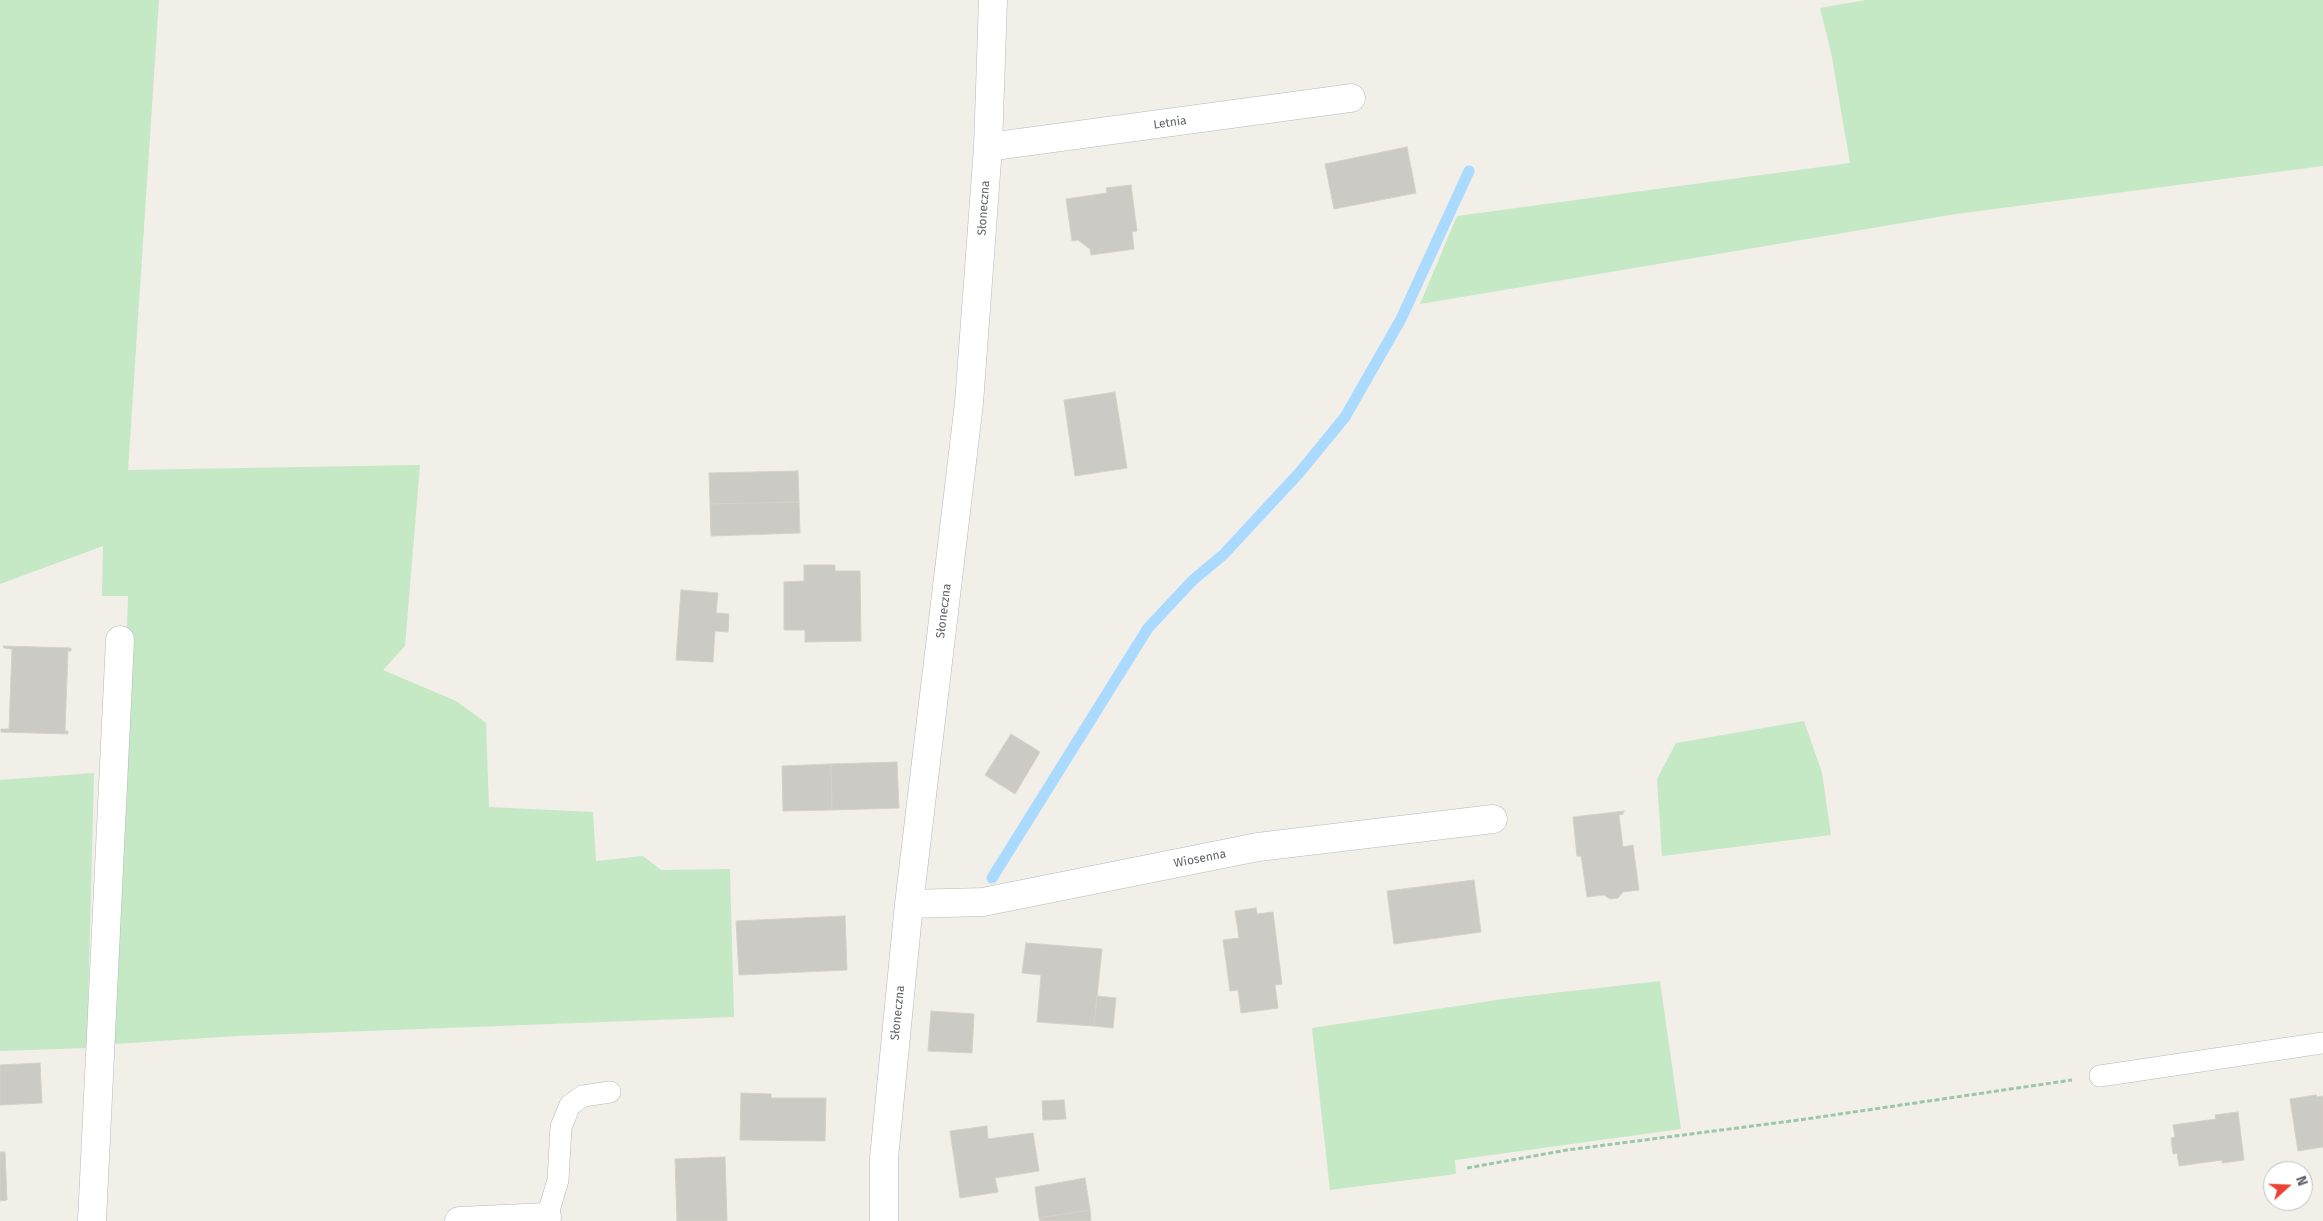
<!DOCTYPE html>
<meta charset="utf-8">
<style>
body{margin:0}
#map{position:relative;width:2323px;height:1221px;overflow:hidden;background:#f1efe8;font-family:"Fira Sans",sans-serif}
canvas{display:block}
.north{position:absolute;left:2263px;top:1161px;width:50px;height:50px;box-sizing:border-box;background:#fff;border:1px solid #bfc1c3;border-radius:50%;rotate:70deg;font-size:14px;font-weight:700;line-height:20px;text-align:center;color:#5f6368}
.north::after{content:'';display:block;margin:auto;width:18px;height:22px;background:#ea4335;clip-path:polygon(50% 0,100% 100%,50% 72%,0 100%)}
</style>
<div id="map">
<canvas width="2323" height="1221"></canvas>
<div class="north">N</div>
</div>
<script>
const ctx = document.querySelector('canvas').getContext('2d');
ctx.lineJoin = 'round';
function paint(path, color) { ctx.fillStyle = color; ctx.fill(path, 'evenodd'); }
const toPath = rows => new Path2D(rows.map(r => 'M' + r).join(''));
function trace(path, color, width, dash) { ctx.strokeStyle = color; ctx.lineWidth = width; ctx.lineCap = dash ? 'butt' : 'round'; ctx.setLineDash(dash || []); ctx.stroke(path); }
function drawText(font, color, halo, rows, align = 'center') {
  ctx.font = font + ' "Fira Sans",sans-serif'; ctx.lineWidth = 4; ctx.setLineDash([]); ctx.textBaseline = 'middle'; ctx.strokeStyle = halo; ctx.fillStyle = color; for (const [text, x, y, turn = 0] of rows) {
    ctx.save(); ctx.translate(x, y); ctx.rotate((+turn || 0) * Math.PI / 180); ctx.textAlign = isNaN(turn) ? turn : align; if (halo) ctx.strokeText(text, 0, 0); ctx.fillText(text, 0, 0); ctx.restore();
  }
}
const green = toPath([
 [0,0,159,0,128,470,420,465,405,646,383,670,456,701,486,723,489,807,593,812,596,861,643,856,661,870,730,869,734,1017,237,1036,114,1044,128,596,102,596,103,546,0,584],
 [1866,0,2323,0,2323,166,1956,214,1420,304,1457,216,1850,163,1831,52,1820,8],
 [1804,721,1822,773,1831,835,1662,856,1657,779,1676,743],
 [94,773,87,1048,0,1051,0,780],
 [1660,981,1681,1129,1455,1160,1456,1174,1330,1190,1312,1028,1510,998]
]);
const stream = toPath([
 [992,878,1148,628,1193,580,1223,555,1300,472,1345,417,1401,319,1469,171]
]);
const building = toPath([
 [1407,147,1416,193,1334,209,1325,164,1407,147],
 [1131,185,1137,231,1132,232,1134,249,1091,255,1090,249,1078,240,1072,241,1066,199,1107,193,1106,188,1131,185],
 [1115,392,1127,468,1075,476,1064,400,1115,392],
 [798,471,799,502,710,504,709,473,798,471],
 [799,502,800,533,711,536,710,504,799,502],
 [804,565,835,565,835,571,860,571,861,641,805,642,805,630,784,630,784,582,804,581,804,565],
 [681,590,718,593,716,613,729,614,728,632,715,631,713,662,676,660,681,590],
 [3,646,71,648,71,651,68,651,65,731,68,731,68,734,1,732,1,729,9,729,12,649,4,648,3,646],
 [1011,734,1040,752,1015,794,985,775,1011,734],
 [897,762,899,808,832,810,831,764,897,762],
 [831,764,832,810,783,811,782,766,831,764],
 [1624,811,1623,814,1619,815,1623,847,1633,845,1639,890,1623,892,1618,898,1610,899,1604,895,1587,897,1581,856,1577,856,1573,817,1624,811],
 [1474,880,1481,932,1394,944,1387,891,1474,880],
 [1256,908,1257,914,1273,912,1282,984,1275,985,1278,1008,1241,1013,1238,990,1230,991,1223,940,1239,938,1235,911,1256,908],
 [845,916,847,970,739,975,736,921,845,916],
 [1026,943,1102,949,1094,1026,1037,1022,1041,975,1022,973,1026,943],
 [1097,996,1116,998,1113,1028,1094,1026,1097,996],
 [931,1011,974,1014,972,1053,928,1051,931,1011],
 [40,1063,42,1103,0,1105,0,1065,40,1063],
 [741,1093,771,1094,771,1098,826,1098,825,1141,740,1140,741,1093],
 [2316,1095,2317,1097,2323,1096,2323,1147,2298,1151,2290,1099,2316,1095],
 [1064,1100,1066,1119,1043,1120,1042,1101,1064,1100],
 [2238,1112,2244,1160,2222,1163,2222,1160,2179,1166,2177,1153,2173,1154,2171,1138,2175,1137,2173,1125,2216,1119,2215,1115,2238,1112],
 [987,1126,988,1139,1033,1133,1039,1171,995,1178,998,1192,960,1198,950,1131,987,1126],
 [0,1152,5,1152,7,1200,0,1201,0,1152],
 [725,1157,727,1221,677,1221,675,1159,725,1157],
 [1085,1178,1090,1210,1039,1218,1035,1187,1085,1178],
 [1090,1210,1091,1221,1040,1221,1039,1218,1090,1210]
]);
const path = toPath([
 [1467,1168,1567,1150,1799,1120,2072,1080]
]);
const service = toPath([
 [2100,1076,2323,1043],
 [547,1217,558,1180,561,1127,570,1105,583,1096,610,1092]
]);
const minor = toPath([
 [988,147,1351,98],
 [909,904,983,902,1258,847,1493,819],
 [92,1221,120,640],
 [459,1221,547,1217],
 [884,1221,884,1158,909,904,969,403,988,147,993,0]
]);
const streetNames = [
 ["Letnia",1170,123,-8],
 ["Słoneczna",984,208,-86],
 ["Słoneczna",944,611,-83],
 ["Wiosenna",1200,859,-11],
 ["Słoneczna",898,1013,-84]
];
paint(green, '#c5e8c5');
trace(stream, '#aadaff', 11);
paint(building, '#cccac5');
trace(building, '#d6d1c6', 1);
trace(service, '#b5b8bc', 22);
trace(minor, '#b5b8bc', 29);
trace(path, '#9cc7a9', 3, [5, 2.5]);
trace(service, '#fff', 21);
trace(minor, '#fff', 28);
drawText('12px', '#5f6368', '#fff', streetNames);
</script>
